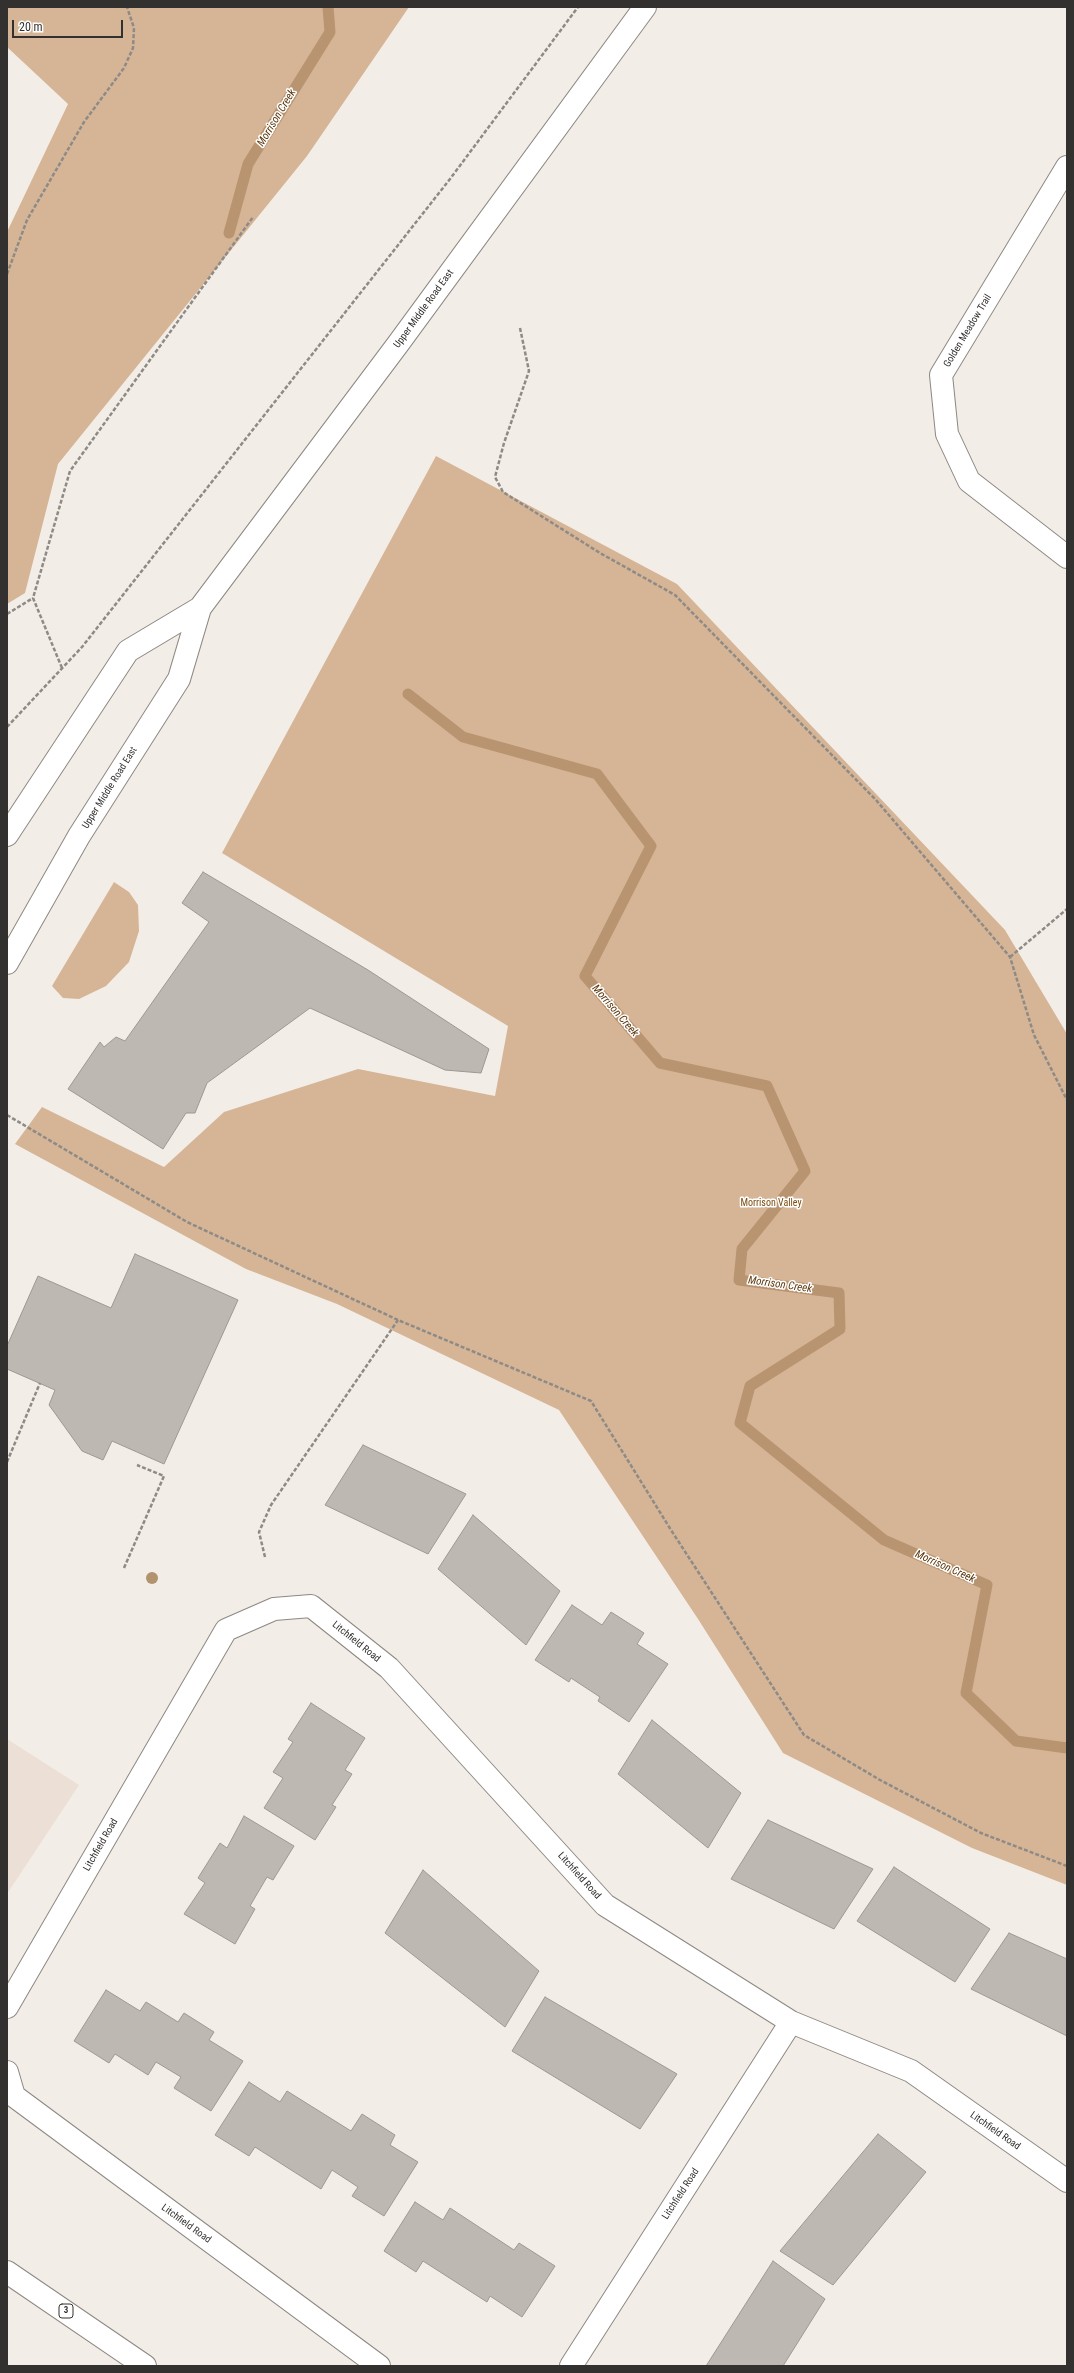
<!DOCTYPE html>
<style>
body{margin:0}
#map{position:relative;width:1074px;height:2373px;overflow:hidden;background:#f3ede7;font-family:"Roboto Condensed",sans-serif}
canvas{display:block}
.frame{position:absolute;inset:0;border:8px solid #33312f;pointer-events:none}
.scale{position:absolute;left:12px;top:20px;width:111px;height:18px;box-sizing:border-box;border:2px solid #33312f;border-top:0;padding-left:5px;font-size:12px;line-height:14px;white-space:nowrap;color:#33312f;-webkit-text-stroke:3px #fff;paint-order:stroke}
</style>
<div id="map">
<canvas width="1074" height="2373"></canvas>
<div class="frame"></div>
<div class="scale">20 m</div>
</div>
<script>
const ctx = document.querySelector('canvas').getContext('2d');
ctx.lineJoin = 'round';
function paint(path, color) { ctx.fillStyle = color; ctx.fill(path, 'evenodd'); }
const toPath = rows => new Path2D(rows.map(r => 'M' + r).join(''));
function trace(path, color, width, dash) { ctx.strokeStyle = color; ctx.lineWidth = width; ctx.lineCap = dash ? 'butt' : 'round'; ctx.setLineDash(dash || []); ctx.stroke(path); }
function drawText(font, color, halo, rows, align = 'center') {
  ctx.font = font + ' "Roboto Condensed",sans-serif'; ctx.lineWidth = 3; ctx.setLineDash([]); ctx.textBaseline = 'middle'; ctx.strokeStyle = halo; ctx.fillStyle = color; for (const [text, x, y, turn = 0] of rows) {
    ctx.save(); ctx.translate(x, y); ctx.rotate((+turn || 0) * Math.PI / 180); ctx.textAlign = isNaN(turn) ? turn : align; if (halo) ctx.strokeText(text, 0, 0); ctx.fillText(text, 0, 0); ctx.restore();
  }
}
const built = toPath([
 [7,1739,79,1785,7,1894]
]);
const green = toPath([
 [7,7,409,7,307,156,58,464,25,593,7,604,7,232,68,104,7,47],
 [436,456,677,584,1005,930,1067,1034,1067,1885,972,1848,783,1753,698,1619,559,1410,337,1304,246,1269,15,1144,42,1107,164,1167,224,1112,358,1069,495,1096,508,1026,222,853],
 [114,882,129,892,138,905,139,931,129,962,106,986,79,999,63,998,52,986]
]);
const stream = toPath([
 [229,233,248,164,330,32,328,7],
 [408,694,463,737,597,774,651,846,585,976,660,1063,767,1086,805,1171,742,1249,739,1280,839,1293,840,1329,750,1386,740,1423,884,1540,987,1585,966,1693,1016,1741,1067,1748]
]);
const building = toPath([
 [203,872,368,970,489,1049,481,1073,445,1070,310,1008,207,1083,195,1113,186,1113,163,1149,68,1089,100,1042,104,1047,116,1037,125,1041,209,922,182,903,203,872],
 [135,1254,238,1300,164,1464,112,1441,103,1460,82,1451,49,1405,55,1390,7,1369,7,1346,38,1276,111,1308,135,1254],
 [363,1445,466,1494,428,1554,325,1505,363,1445],
 [473,1515,560,1591,526,1645,438,1569,473,1515],
 [572,1605,602,1625,611,1612,644,1633,637,1644,668,1664,629,1722,598,1701,600,1697,571,1678,569,1682,535,1660,572,1605],
 [311,1703,365,1738,345,1770,352,1774,332,1805,336,1807,315,1840,264,1808,283,1778,273,1772,293,1742,288,1739,311,1703],
 [652,1720,741,1793,708,1848,618,1774,652,1720],
 [244,1816,294,1846,273,1880,267,1877,250,1906,255,1909,235,1944,184,1914,205,1883,198,1878,220,1843,227,1848,244,1816],
 [768,1820,873,1869,834,1929,731,1879,768,1820],
 [894,1867,990,1929,955,1982,857,1921,894,1867],
 [423,1870,539,1971,505,2027,385,1933,423,1870],
 [1009,1933,1067,1959,1067,2036,971,1989,1009,1933],
 [106,1990,140,2011,146,2002,178,2022,184,2013,214,2032,209,2040,243,2061,211,2111,174,2088,181,2077,156,2062,148,2075,115,2054,109,2063,74,2041,106,1990],
 [545,1997,677,2074,640,2129,512,2051,545,1997],
 [249,2082,280,2102,287,2091,351,2131,362,2114,395,2135,390,2145,418,2162,384,2216,352,2196,358,2187,332,2170,321,2189,255,2147,249,2156,215,2135,249,2082],
 [878,2134,926,2172,833,2285,780,2251,878,2134],
 [415,2202,443,2220,450,2208,514,2250,519,2243,555,2266,522,2317,490,2296,487,2302,423,2261,416,2272,384,2251,415,2202],
 [773,2261,825,2299,783,2366,706,2366,773,2261]
]);
const path = toPath([
 [7,274,27,220,84,122,124,68,133,48,134,28,127,7],
 [520,328,529,371,504,443,495,477,503,492,600,553,675,595,876,800,1010,957,1034,1035,1067,1100],
 [7,614,33,598],
 [62,668,33,598,70,471,253,217],
 [7,727,82,647,450,179,578,7],
 [1010,957,1067,909],
 [7,1115,187,1222,398,1320,591,1401,671,1530,804,1735,880,1780,981,1833,1067,1866],
 [7,1462,40,1383],
 [265,1557,259,1532,271,1505,398,1320],
 [124,1568,164,1476,137,1465]
]);
const street = toPath([
 [1067,167,941,375,947,434,969,481,1067,557],
 [7,2007,226,1630,274,1609,311,1606,389,1668,605,1905,791,2022,911,2071,1067,2181],
 [7,2072,14,2096,379,2366],
 [571,2366,791,2022]
]);
const secondary = toPath([
 [7,835,128,651,200,608],
 [7,963,79,836,179,679,200,608,398,344,645,7]
]);
const primary = toPath([
 [7,2272,145,2366]
]);
const trees = [
 [152,1578]
];
const shields = [
 [66,2311,14]
];
const shieldNames = [
 ["3",66,2311]
];
const streetNames = [
 ["Upper Middle Road East",424,309,-54],
 ["Golden Meadow Trail",968,331,-59],
 ["Upper Middle Road East",110,788,-58],
 ["Litchfield Road",356,1642,39],
 ["Litchfield Road",101,1845,-60],
 ["Litchfield Road",579,1876,48],
 ["Litchfield Road",995,2131,35],
 ["Litchfield Road",681,2194,-57],
 ["Litchfield Road",186,2224,36]
];
const parkNames = [
 ["Morrison Valley",771,1203]
];
const waterNames = [
 ["Morrison Creek",277,118,-59],
 ["Morrison Creek",615,1011,49],
 ["Morrison Creek",780,1285,8],
 ["Morrison Creek",945,1567,24]
];
paint(built, '#ece0d6');
paint(green, '#d6b596');
trace(stream, '#b99471', 11);
paint(building, '#beb8b3');
trace(building, '#9e9893', 1);
trace(street, '#8e8883', 24);
trace(secondary, '#8e8883', 24);
trace(primary, '#8e8883', 24);
trace(path, '#8e8a86', 2.5, [4, 2]);
trace(street, '#fff', 22);
trace(secondary, '#fff', 22);
trace(primary, '#fff', 22);
ctx.fillStyle = '#b19370';
for (const [x, y] of trees) { ctx.beginPath(); ctx.arc(x, y, 6, 0, 2 * Math.PI); ctx.fill(); }
for (const [x, y, w] of shields) { const box = new Path2D(); box.roundRect(x - w / 2, y - 7, w, 14, 3); ctx.fillStyle = '#fff'; ctx.fill(box); trace(box, '#33312f', 1); }
drawText('bold 9px', '#33312f', null, shieldNames);
drawText('10px', '#33312f', '#fff', streetNames);
drawText('10px', '#7b4a0f', '#fff', parkNames);
drawText('italic 11px', '#5c370b', '#fff', waterNames);
</script>
